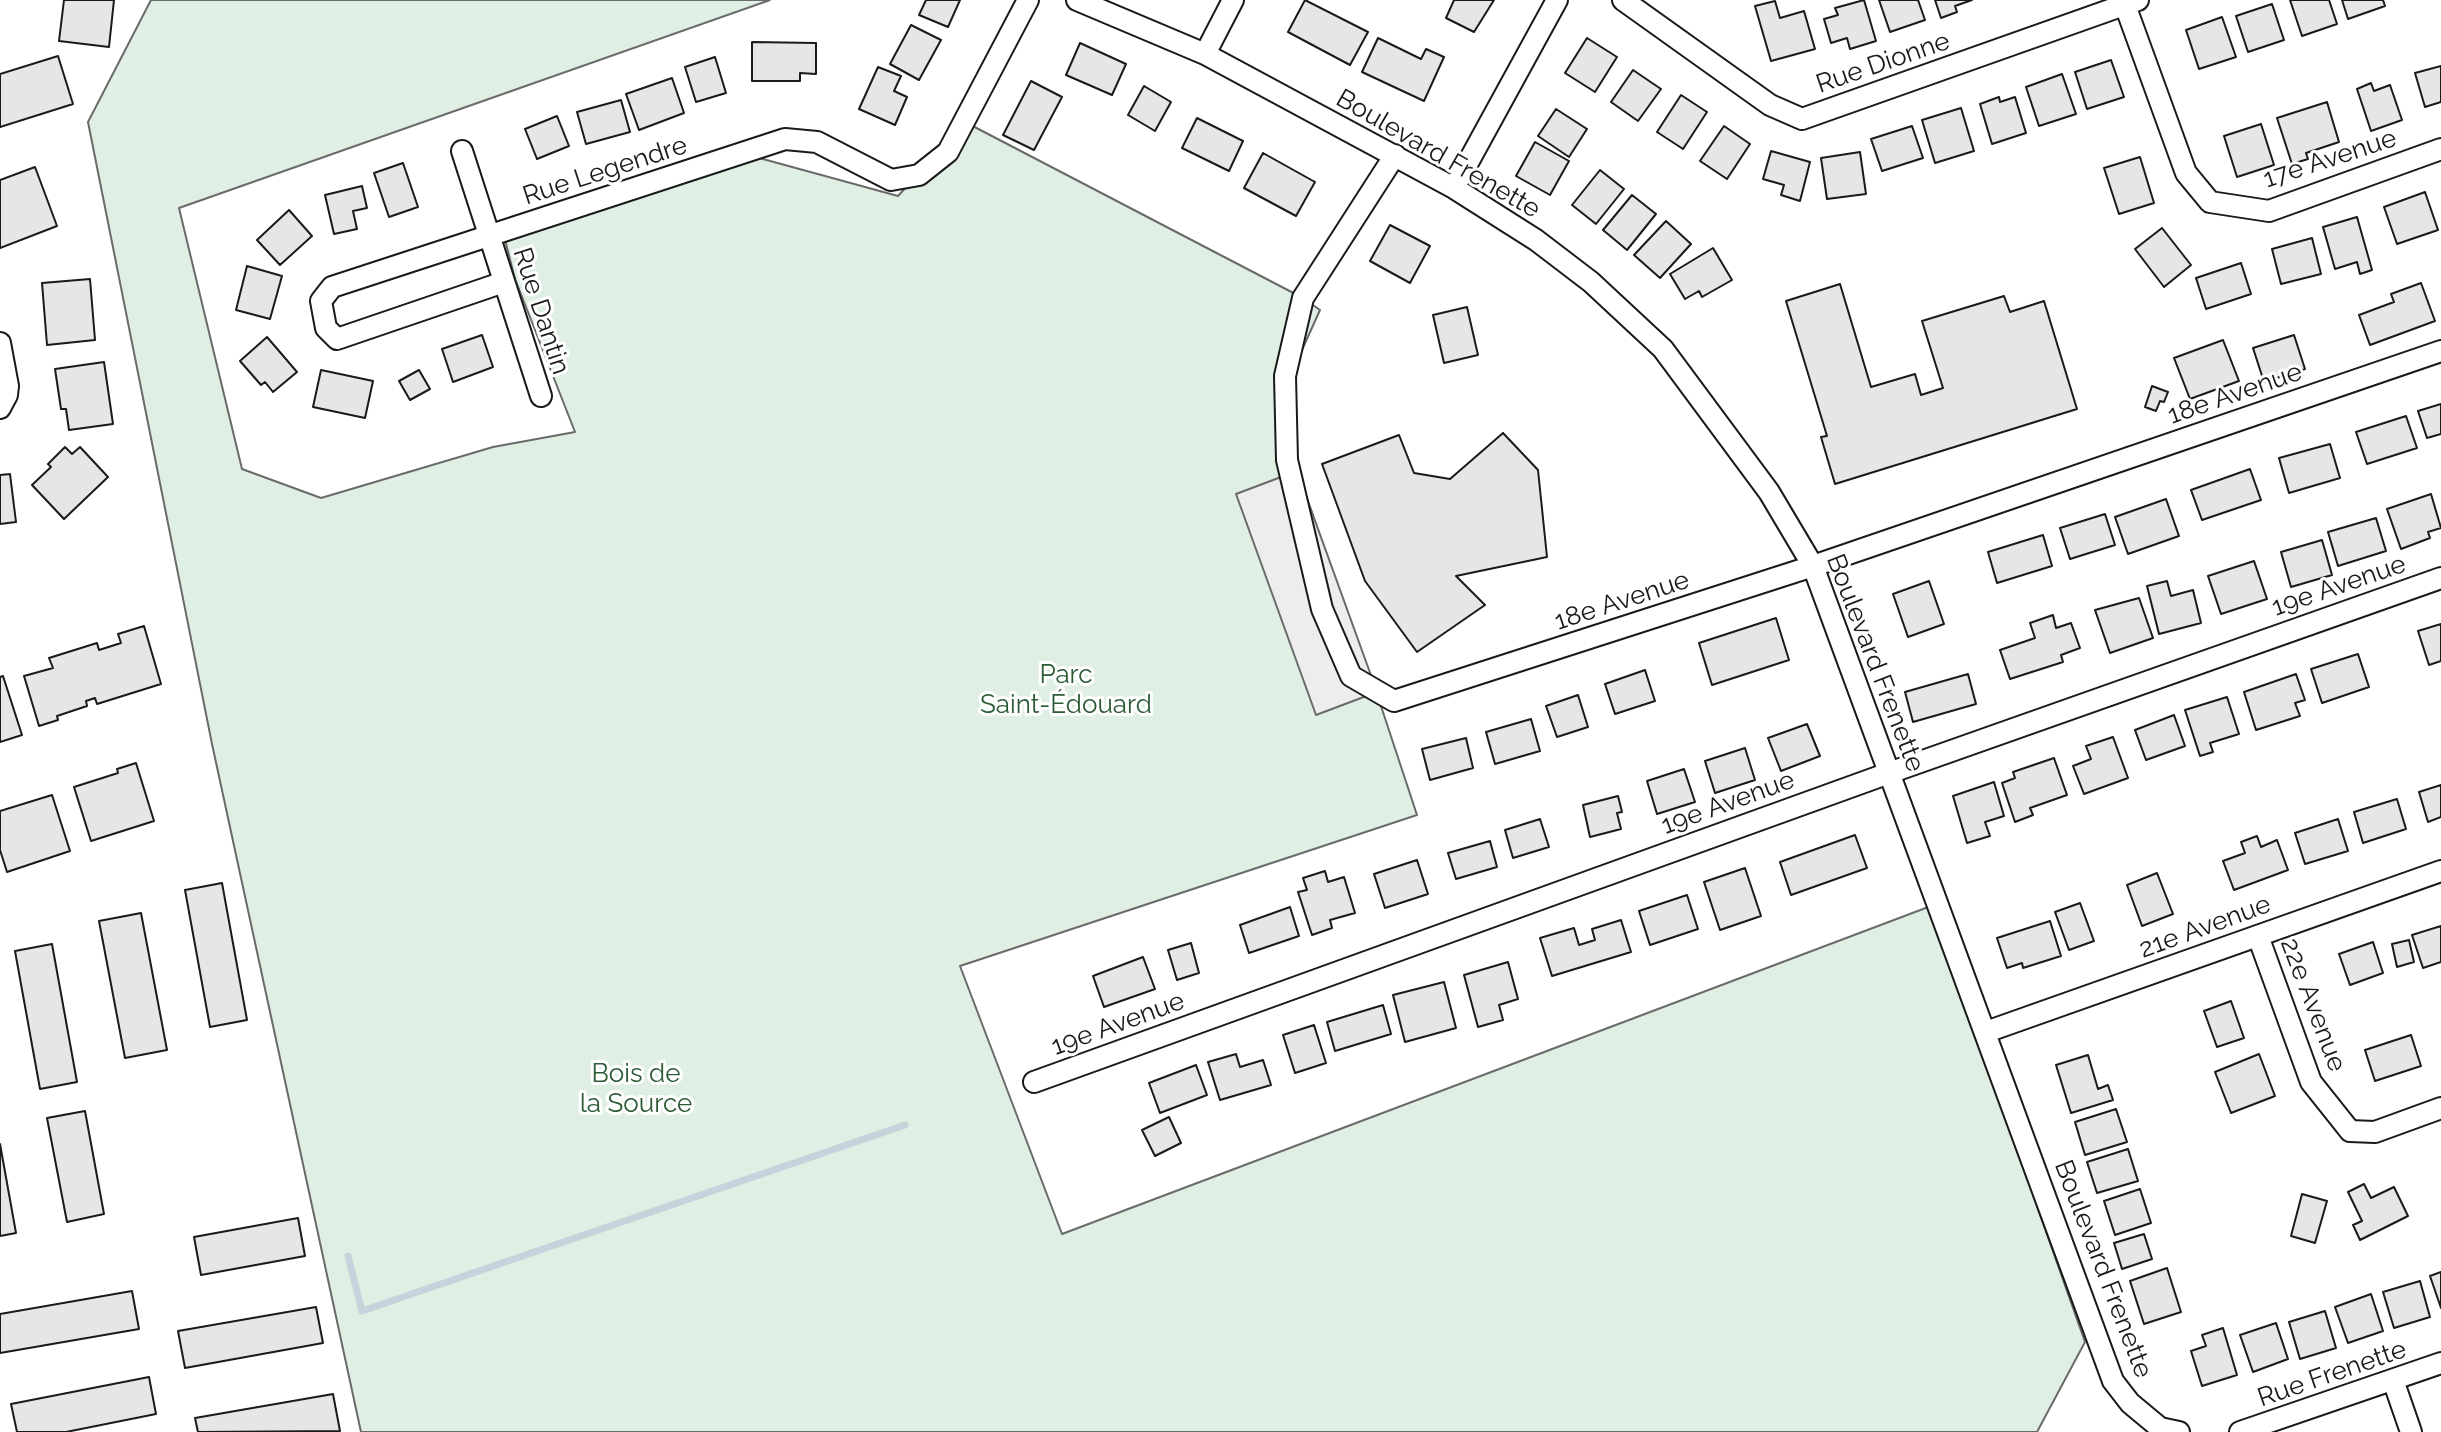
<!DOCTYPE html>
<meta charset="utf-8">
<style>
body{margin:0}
canvas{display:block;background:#fff}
</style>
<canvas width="2441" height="1432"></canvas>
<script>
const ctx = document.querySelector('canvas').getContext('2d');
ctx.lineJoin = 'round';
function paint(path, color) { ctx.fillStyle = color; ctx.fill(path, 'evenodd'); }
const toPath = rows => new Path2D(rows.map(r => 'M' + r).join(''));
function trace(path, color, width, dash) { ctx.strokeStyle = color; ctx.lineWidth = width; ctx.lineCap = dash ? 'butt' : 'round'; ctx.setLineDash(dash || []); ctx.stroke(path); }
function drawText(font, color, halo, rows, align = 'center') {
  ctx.font = font + ' Raleway,sans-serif'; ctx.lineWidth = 6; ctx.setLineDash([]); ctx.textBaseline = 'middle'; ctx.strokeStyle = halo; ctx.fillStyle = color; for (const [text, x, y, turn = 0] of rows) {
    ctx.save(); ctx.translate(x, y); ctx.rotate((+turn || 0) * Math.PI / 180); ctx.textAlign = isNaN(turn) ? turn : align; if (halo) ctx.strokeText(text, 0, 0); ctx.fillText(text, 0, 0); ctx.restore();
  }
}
const green = toPath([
 [151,0,770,0,179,208,242,469,321,498,493,447,575,432,515,279,504,236,741,153,898,196,965,122,1303,298,1320,310,1293,370,1297,471,1378,697,1417,815,960,966,1062,1234,1931,906,2085,1342,2037,1432,361,1432,212,744,88,122,151,0]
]);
const parking = toPath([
 [1297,471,1377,692,1316,715,1236,494,1297,471]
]);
const stream = toPath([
 [348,1256,362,1311,905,1125]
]);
const building = toPath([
 [64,0,114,0,109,47,59,41,64,0],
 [926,0,960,0,948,27,919,15,926,0],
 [1305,0,1368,32,1350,65,1288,32,1305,0],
 [1454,0,1494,0,1474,32,1446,18,1454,0],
 [1864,0,1876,41,1850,49,1847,38,1831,43,1824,19,1838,15,1835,8,1864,0],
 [1879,0,1918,0,1925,20,1890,32,1879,0],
 [1935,0,1972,0,1955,6,1957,12,1941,18,1935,0],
 [2290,0,2329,0,2337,24,2302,36,2290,0],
 [2342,0,2383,0,2385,6,2348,19,2342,0],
 [1775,1,1780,18,1804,11,1815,49,1771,61,1755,6,1775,1],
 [2272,4,2284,40,2248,52,2236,16,2272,4],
 [2222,17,2236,57,2199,69,2186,30,2222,17],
 [911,25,941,40,919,80,890,64,911,25],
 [1378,38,1421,59,1426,49,1444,57,1424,101,1362,72,1378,38],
 [1587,38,1617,57,1595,92,1565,73,1587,38],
 [752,42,816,43,816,74,800,73,800,81,752,81,752,42],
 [1080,43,1126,64,1112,95,1066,75,1080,43],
 [58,56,73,104,0,127,0,74,58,56],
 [715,57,726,93,696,102,685,67,715,57],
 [2111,60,2124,97,2087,109,2075,72,2111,60],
 [2441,66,2441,102,2425,107,2415,73,2441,66],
 [878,67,901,76,894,91,907,97,895,125,859,109,878,67],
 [1633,70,1661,89,1638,121,1611,102,1633,70],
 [2062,74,2076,114,2039,126,2026,87,2062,74],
 [672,78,684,113,639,130,626,94,672,78],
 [1031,81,1062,97,1034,150,1003,135,1031,81],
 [2371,83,2374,91,2390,85,2402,120,2371,131,2357,89,2371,83],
 [1144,86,1171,102,1155,131,1128,115,1144,86],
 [1681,95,1707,112,1683,149,1657,132,1681,95],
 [1999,97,2000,102,2015,97,2026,133,1992,144,1980,104,1999,97],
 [621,100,630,132,586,144,577,112,621,100],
 [2327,102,2339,142,2306,153,2308,159,2292,164,2277,118,2327,102],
 [1961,108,1974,151,1935,163,1922,120,1961,108],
 [1556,109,1587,129,1569,157,1538,136,1556,109],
 [557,116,569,146,537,159,525,129,557,116],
 [1197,118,1243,141,1229,171,1182,148,1197,118],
 [2261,124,2274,165,2237,177,2224,136,2261,124],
 [1724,126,1750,144,1727,179,1700,161,1724,126],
 [1912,126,1923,158,1882,171,1871,139,1912,126],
 [1535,142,1569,161,1550,195,1516,176,1535,142],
 [1771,151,1810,162,1800,201,1781,195,1784,185,1763,179,1771,151],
 [1860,152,1866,194,1827,199,1821,158,1860,152],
 [1263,153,1315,182,1296,216,1244,188,1263,153],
 [2140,157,2154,203,2119,214,2104,168,2140,157],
 [403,163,418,207,389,217,374,173,403,163],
 [35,167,57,226,0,248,0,180,35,167],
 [1600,170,1624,189,1596,224,1572,205,1600,170],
 [362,186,367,208,353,211,357,229,334,234,325,195,362,186],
 [2425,192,2438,230,2397,244,2384,207,2425,192],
 [1632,195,1656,214,1627,250,1603,230,1632,195],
 [289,210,312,236,280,265,257,240,289,210],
 [2357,217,2372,270,2360,274,2357,262,2335,269,2323,227,2357,217],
 [1666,221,1691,244,1660,278,1634,255,1666,221],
 [1390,225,1430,246,1410,283,1370,261,1390,225],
 [2162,228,2191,265,2164,287,2135,249,2162,228],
 [2312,238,2321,274,2281,284,2272,249,2312,238],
 [1713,248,1732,280,1702,297,1699,291,1685,299,1670,274,1713,248],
 [2241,263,2251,294,2206,309,2196,278,2241,263],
 [247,266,282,276,270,319,236,310,247,266],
 [90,279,95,340,47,345,42,283,90,279],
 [2421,283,2435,321,2370,345,2359,315,2394,302,2391,294,2421,283],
 [1840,284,1871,387,1915,374,1921,395,1943,388,1922,321,2004,296,2010,312,2044,301,2077,409,1835,484,1821,437,1827,436,1786,301,1840,284],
 [1467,307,1478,355,1444,363,1433,315,1467,307],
 [482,335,493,367,453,382,442,349,482,335],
 [2294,335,2305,369,2264,382,2253,348,2294,335],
 [267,337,297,372,273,392,265,382,261,385,240,361,267,337],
 [2223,340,2239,381,2190,399,2174,358,2223,340],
 [104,362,113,424,69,430,66,409,61,409,55,369,104,362],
 [321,370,373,381,365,418,313,407,321,370],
 [419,370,430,389,410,400,399,381,419,370],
 [2152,386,2168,392,2164,402,2160,401,2156,411,2145,407,2152,386],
 [2441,404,2441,434,2427,438,2418,411,2441,404],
 [2406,416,2417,448,2367,464,2356,432,2406,416],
 [1503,433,1538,470,1547,557,1456,576,1485,605,1417,652,1365,581,1322,464,1399,435,1414,473,1450,479,1503,433],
 [2330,444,2340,478,2289,493,2279,458,2330,444],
 [65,447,72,454,80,447,108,477,64,519,32,485,51,467,48,464,65,447],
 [2250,469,2261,500,2202,520,2191,490,2250,469],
 [10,474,16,522,0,524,0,475,10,474],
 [2431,494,2441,528,2428,532,2430,538,2401,549,2387,509,2431,494],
 [2166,499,2179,536,2128,554,2115,517,2166,499],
 [2105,514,2115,545,2070,559,2060,528,2105,514],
 [2376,518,2386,551,2338,566,2328,532,2376,518],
 [2043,535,2052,566,1997,583,1988,552,2043,535],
 [2322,540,2332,575,2291,587,2281,552,2322,540],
 [2254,561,2267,599,2221,614,2208,576,2254,561],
 [1929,581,1944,624,1908,637,1893,594,1929,581],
 [2167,581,2171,596,2193,590,2201,623,2159,634,2147,586,2167,581],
 [2139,598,2153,638,2110,653,2095,610,2139,598],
 [2053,615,2056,628,2071,623,2080,648,2061,655,2063,662,2010,679,2000,650,2035,638,2030,623,2053,615],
 [1776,618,1789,660,1712,685,1699,643,1776,618],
 [2441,624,2441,661,2429,665,2418,631,2441,624],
 [144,626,161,684,97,704,95,698,86,701,87,706,57,716,58,720,39,726,24,676,53,668,49,658,97,643,99,650,121,643,118,634,144,626],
 [2358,654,2369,687,2322,703,2311,669,2358,654],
 [1645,670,1655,701,1615,714,1605,684,1645,670],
 [1968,674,1976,704,1913,722,1905,692,1968,674],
 [2296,674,2305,700,2295,703,2300,716,2256,730,2244,692,2296,674],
 [3,676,22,735,0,742,0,677,3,676],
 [1578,695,1588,727,1557,737,1546,706,1578,695],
 [2227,697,2239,734,2210,743,2213,752,2200,756,2185,710,2227,697],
 [2174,715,2185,746,2146,760,2135,730,2174,715],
 [1531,719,1540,751,1495,764,1486,732,1531,719],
 [1807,724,1820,756,1781,771,1768,738,1807,724],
 [2113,737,2128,778,2084,794,2073,766,2091,759,2086,746,2113,737],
 [1466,738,1473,768,1430,780,1422,749,1466,738],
 [1745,748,1755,780,1715,793,1705,761,1745,748],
 [2054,758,2067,795,2030,808,2033,815,2015,822,2002,783,2015,778,2013,772,2054,758],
 [136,763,154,821,91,841,74,787,118,773,117,769,136,763],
 [1684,769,1695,802,1657,814,1647,781,1684,769],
 [1994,782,2004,816,1985,822,1990,836,1967,843,1953,796,1994,782],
 [2441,785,2441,817,2428,822,2419,792,2441,785],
 [52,795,70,851,7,872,0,850,0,811,52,795],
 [1618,796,1622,812,1617,813,1621,829,1590,837,1583,805,1618,796],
 [2397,799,2406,829,2363,843,2354,812,2397,799],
 [1540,819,1549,847,1513,858,1505,830,1540,819],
 [2338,819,2348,851,2305,864,2295,833,2338,819],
 [1855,835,1867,868,1791,895,1780,862,1855,835],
 [2257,836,2261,847,2277,840,2288,870,2234,890,2223,861,2245,853,2241,842,2257,836],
 [1490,841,1497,867,1456,879,1448,853,1490,841],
 [1417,860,1428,894,1385,908,1374,874,1417,860],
 [1745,868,1761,916,1720,930,1704,882,1745,868],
 [1325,871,1328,882,1344,877,1355,913,1330,920,1332,928,1312,935,1298,892,1307,890,1303,878,1325,871],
 [2157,873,2173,914,2142,926,2127,885,2157,873],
 [222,883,247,1020,210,1027,185,890,222,883],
 [1687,895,1698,929,1650,945,1639,911,1687,895],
 [2080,903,2094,941,2069,950,2055,912,2080,903],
 [1290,907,1299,936,1249,953,1240,925,1290,907],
 [141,913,167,1050,125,1058,99,921,141,913],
 [1621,920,1631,952,1552,976,1540,938,1574,928,1579,945,1595,940,1592,929,1621,920],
 [2050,921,2061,956,2023,968,2022,963,2007,968,1997,938,2050,921],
 [2441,926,2441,962,2423,968,2412,935,2441,926],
 [2409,940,2414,962,2397,967,2392,944,2409,940],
 [2373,942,2383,973,2350,985,2339,954,2373,942],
 [1191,943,1199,973,1177,980,1168,950,1191,943],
 [52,944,77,1082,40,1089,15,951,52,944],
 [1143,957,1155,989,1104,1007,1093,976,1143,957],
 [1508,962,1518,999,1499,1005,1503,1020,1478,1027,1464,975,1508,962],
 [1444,982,1456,1028,1405,1042,1393,995,1444,982],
 [2231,1001,2244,1038,2217,1047,2204,1011,2231,1001],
 [1383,1005,1391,1034,1335,1051,1327,1022,1383,1005],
 [1314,1025,1326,1063,1295,1073,1283,1035,1314,1025],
 [2411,1035,2421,1066,2375,1081,2365,1050,2411,1035],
 [1236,1054,1240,1067,1263,1060,1271,1085,1220,1100,1208,1062,1236,1054],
 [2259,1054,2275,1096,2231,1113,2215,1072,2259,1054],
 [2088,1055,2098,1089,2108,1085,2113,1100,2071,1113,2056,1065,2088,1055],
 [1196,1065,1207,1095,1160,1113,1149,1083,1196,1065],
 [2116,1109,2127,1142,2085,1155,2075,1122,2116,1109],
 [85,1111,104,1214,67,1222,47,1118,85,1111],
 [1169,1117,1181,1143,1155,1156,1142,1130,1169,1117],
 [0,1144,16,1233,0,1236,0,1144],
 [2128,1149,2138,1181,2097,1193,2087,1162,2128,1149],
 [2364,1184,2371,1198,2394,1187,2408,1216,2360,1240,2353,1225,2362,1221,2348,1192,2364,1184],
 [2140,1189,2151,1223,2115,1235,2104,1201,2140,1189],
 [2302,1194,2327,1201,2315,1243,2291,1236,2302,1194],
 [298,1218,305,1256,201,1275,194,1237,298,1218],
 [2144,1234,2152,1259,2122,1269,2114,1243,2144,1234],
 [2167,1268,2181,1312,2144,1324,2130,1281,2167,1268],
 [2441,1272,2441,1308,2430,1276,2441,1272],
 [2420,1281,2430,1317,2394,1328,2383,1292,2420,1281],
 [132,1291,139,1329,0,1353,0,1314,132,1291],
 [2371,1294,2383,1331,2348,1343,2335,1307,2371,1294],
 [316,1307,323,1343,185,1368,178,1331,316,1307],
 [2325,1311,2336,1348,2300,1359,2289,1322,2325,1311],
 [2276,1323,2288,1359,2253,1372,2240,1335,2276,1323],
 [2223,1328,2237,1375,2202,1386,2191,1351,2206,1346,2202,1335,2223,1328],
 [149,1377,156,1414,66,1432,17,1432,11,1404,149,1377],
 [333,1394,340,1431,198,1432,195,1418,333,1394]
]);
const minor = toPath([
 [1077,0,1205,54,1454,188,1536,240,1591,282,1663,349,1769,492,1813,566,2113,1381,2130,1403,2160,1428,2179,1432],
 [1623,0,1770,105,1802,119,2138,0],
 [2125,5,2186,173,2210,202,2269,211,2441,149],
 [1205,54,1233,0],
 [462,151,541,396],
 [1395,155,1303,298,1285,376,1287,460,1322,609,1351,676,1394,701,1813,566,2441,351],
 [1454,188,1557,0],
 [504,282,337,339,326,328,321,301,332,287,785,139,817,142,891,180,919,175,948,152,1028,0],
 [0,343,8,386,7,395,0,408],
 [2258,936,2311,1082,2350,1131,2375,1132,2441,1108],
 [1986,1032,2441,871],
 [1034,1082,1889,773,2441,578],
 [2393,1380,2411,1432],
 [2240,1432,2441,1363]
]);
const streetNames = [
 ["Rue Dionne",1883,63,-19],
 ["Boulevard Frenette",1438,154,30],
 ["17e Avenue",2330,159,-18],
 ["Rue Legendre",605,171,-18],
 ["Rue Dantin",541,311,72],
 ["18e Avenue",2235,394,-19],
 ["19e Avenue",2339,586,-19],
 ["18e Avenue",1622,601,-18],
 ["Boulevard Frenette",1875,663,69],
 ["19e Avenue",1728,803,-20],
 ["21e Avenue",2205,927,-20],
 ["22e Avenue",2313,1005,69],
 ["19e Avenue",1118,1024,-20],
 ["Boulevard Frenette",2103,1269,69],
 ["Rue Frenette",2332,1374,-19]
];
const parkNames = [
 ["Parc",1066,675],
 ["Saint-Édouard",1066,705],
 ["Bois de",636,1074],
 ["la Source",636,1104]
];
paint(green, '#e0efe3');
trace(green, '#6a6a6a', 2);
paint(parking, '#ededed');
trace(parking, '#6a6a6a', 2);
trace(stream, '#c6d2dc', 7);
paint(building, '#e6e6e6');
trace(building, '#1a1a1a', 2);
trace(minor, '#1a1a1a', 24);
trace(minor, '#fff', 20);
drawText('26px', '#1a1a1a', '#fff', streetNames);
drawText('26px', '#2b5a34', '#fff', parkNames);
</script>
